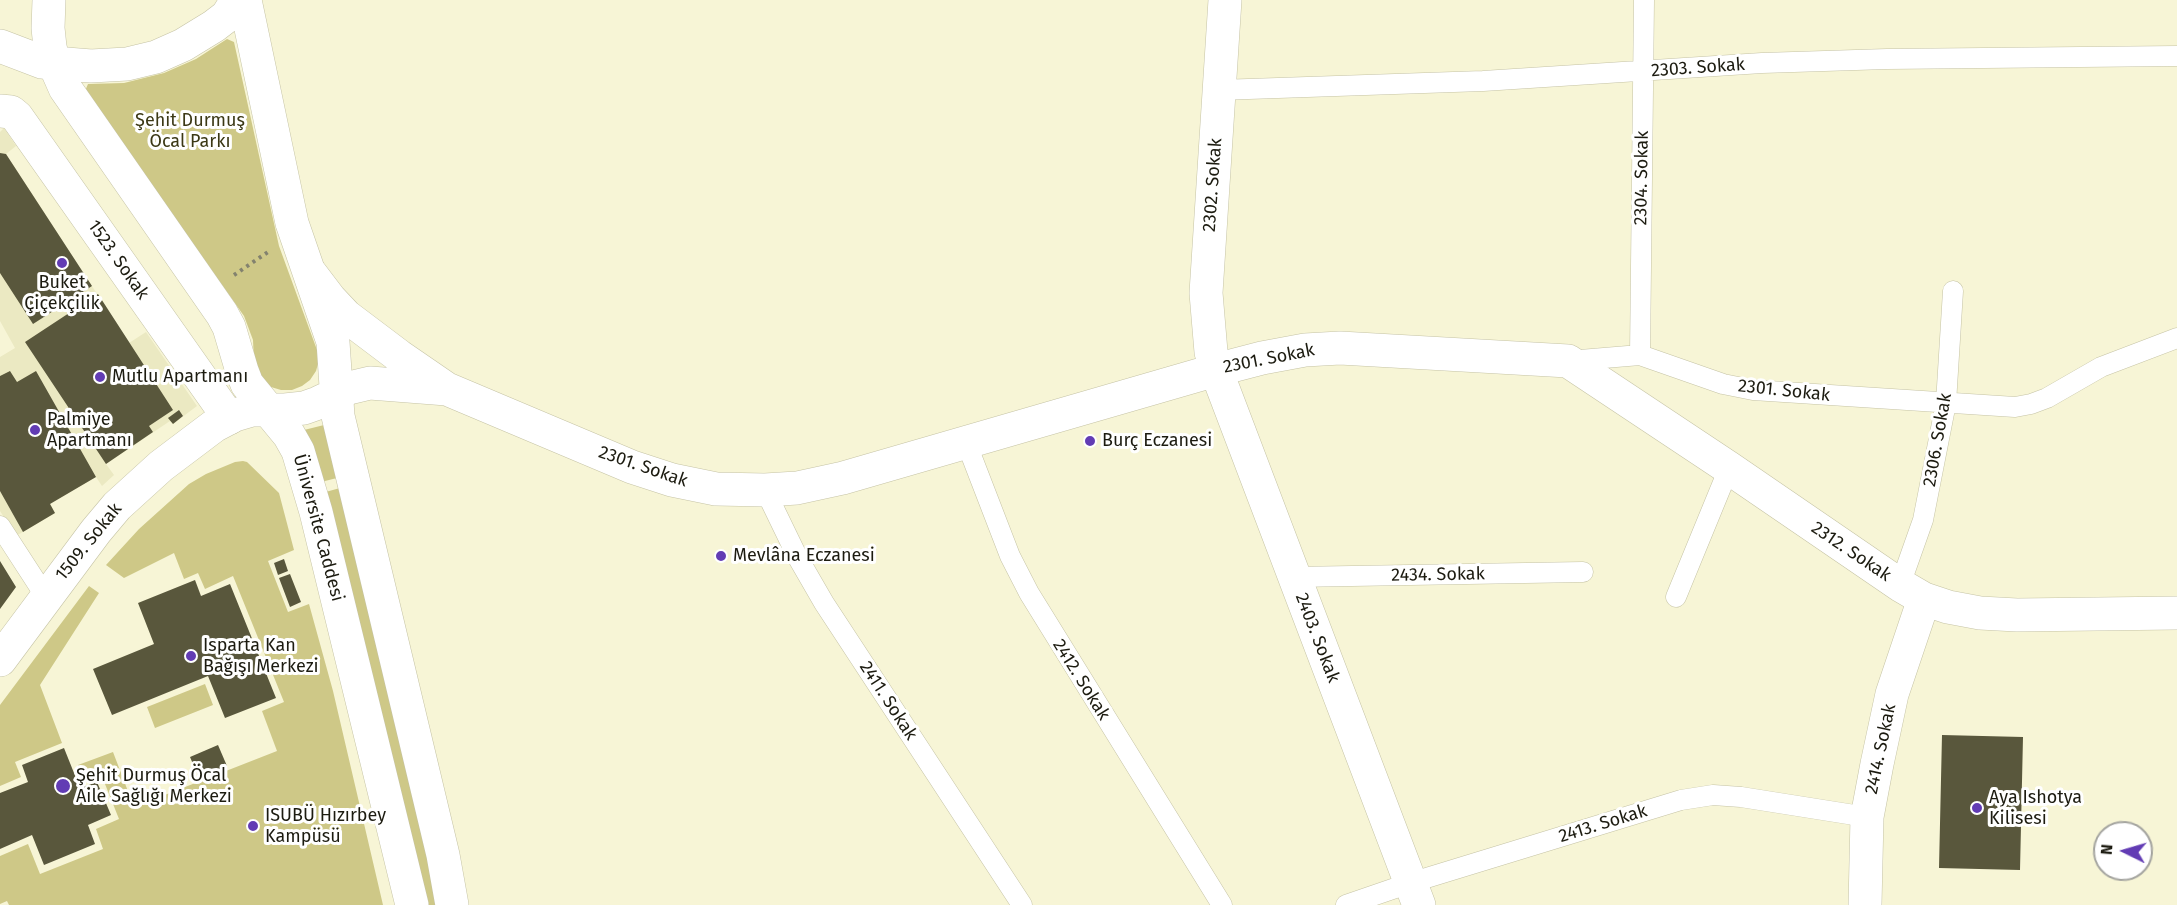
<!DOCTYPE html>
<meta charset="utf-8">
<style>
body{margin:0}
#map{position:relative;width:2177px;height:905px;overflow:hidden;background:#f7f5d6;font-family:"Fira Sans",sans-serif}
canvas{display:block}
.north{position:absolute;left:2093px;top:821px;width:60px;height:60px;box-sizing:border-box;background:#fff;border:2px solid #a4a49f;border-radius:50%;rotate:275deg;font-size:16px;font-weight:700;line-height:24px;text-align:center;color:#1c1b10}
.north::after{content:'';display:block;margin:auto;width:21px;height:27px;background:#623cb4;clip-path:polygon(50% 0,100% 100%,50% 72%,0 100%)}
</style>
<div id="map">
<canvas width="2177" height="905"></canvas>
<div class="north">N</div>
</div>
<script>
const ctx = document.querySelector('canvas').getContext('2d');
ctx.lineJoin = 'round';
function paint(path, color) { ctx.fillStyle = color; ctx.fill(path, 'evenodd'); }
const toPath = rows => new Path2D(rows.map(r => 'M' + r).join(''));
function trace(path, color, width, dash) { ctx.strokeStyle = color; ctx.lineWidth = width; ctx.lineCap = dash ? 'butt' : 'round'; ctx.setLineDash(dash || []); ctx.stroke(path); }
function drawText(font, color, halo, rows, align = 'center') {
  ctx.font = font + ' "Fira Sans",sans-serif'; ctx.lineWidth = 6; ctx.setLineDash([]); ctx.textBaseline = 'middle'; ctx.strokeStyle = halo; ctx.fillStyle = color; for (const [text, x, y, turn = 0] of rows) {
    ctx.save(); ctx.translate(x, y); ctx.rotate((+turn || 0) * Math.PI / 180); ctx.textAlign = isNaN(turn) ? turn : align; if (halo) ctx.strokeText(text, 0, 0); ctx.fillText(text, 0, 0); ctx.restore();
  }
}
const built = toPath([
 [4,128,16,146,6,154,129,343,146,332,197,406,173,424,170,421,106,464,114,475,102,486,96,477,50,503,55,513,16,536,0,511,0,357,15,348,0,321,0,132]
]);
const green = toPath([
 [227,39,234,42,279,246,317,350,319,360,316,371,310,380,302,386,292,390,281,390,271,387,263,381,254,362,253,340,244,316,85,91,88,84,124,83,164,73,196,59],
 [324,425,337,478,321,482,304,430],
 [243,461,247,462,279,493,294,550,268,561,288,612,309,604,333,691,383,905,9,905,7,901,0,904,0,856,28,844,40,874,103,849,96,829,119,819,101,774,84,780,78,765,113,752,134,807,277,751,262,711,284,702,233,576,205,589,198,573,184,579,174,553,124,578,106,565,139,529,189,484,206,474,235,462],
 [340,488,439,905,429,905,322,493],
 [89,586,99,593,40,685,62,743,15,762,21,777,0,786,0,705],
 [205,684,213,705,155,728,147,707]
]);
const building = toPath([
 [0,153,6,154,92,286,33,324,0,273],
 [98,294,173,410,149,426,153,432,106,464,25,342],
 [10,371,17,382,36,371,96,477,50,504,55,513,23,532,0,491,0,376],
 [179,410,183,416,173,424,168,418],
 [284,559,288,571,278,575,274,563],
 [0,561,16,587,0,609],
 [290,574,301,602,290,607,279,578],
 [195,580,201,596,230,584,276,698,225,718,208,676,112,715,93,669,154,644,138,603],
 [1942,735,2023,737,2020,870,1939,868],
 [218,745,227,766,199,778,190,757],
 [64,748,80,788,97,782,111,815,88,825,95,844,44,865,32,835,0,849,0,793,28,782,22,765]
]);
const path = toPath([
 [234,275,268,252]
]);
const service = toPath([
 [1219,90,1483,81,1762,63,1887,59,2177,56],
 [1640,355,1644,0],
 [1568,361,1640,355,1723,384,1753,390,2015,407,2031,404,2047,398,2101,367,2177,338],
 [966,442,1010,556,1029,593,1222,905],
 [765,490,798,558,824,603,1022,905],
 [0,526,46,597],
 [1294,577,1583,572],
 [1900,585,1923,520,1946,403,1953,291],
 [1676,597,1729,468],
 [1346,905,1410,883,1681,800,1713,795,1741,797,1867,817]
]);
const minor = toPath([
 [1225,0,1206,293,1211,352,1216,370,1419,905],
 [0,111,11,112,17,117,229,418],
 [311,274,330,299,346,316,399,356,447,389,370,383,349,388,335,395],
 [447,389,632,467,672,480,716,489,765,490,797,488,843,478,1216,370,1262,358,1305,350,1340,348,1568,361,1729,468,1900,585,1924,599,1948,607,1980,613,2017,615,2177,613],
 [1865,905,1867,817,1877,764,1892,694,1924,599]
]);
const tertiary = toPath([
 [0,46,42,62,54,63]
]);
const secondary = toPath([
 [49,0,48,28,50,47,54,63,65,88,222,314,229,327,242,371,247,384,289,435,298,451,316,512,412,905],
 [245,0,292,223,333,342,338,416,443,855,452,905],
 [54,63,91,66,127,64,156,57,183,45,214,26,227,16,237,0],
 [0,660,96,531,117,506,161,466,214,426,235,415,252,410,285,410,304,408,318,403,335,395]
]);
const markers = [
 [62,263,6,"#623cb4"],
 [100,377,6,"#623cb4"],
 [35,430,6,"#623cb4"],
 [1090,441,6,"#623cb4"],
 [721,556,6,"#623cb4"],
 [191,656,6,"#623cb4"],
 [63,786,8,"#623cb4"],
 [1977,808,6,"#623cb4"],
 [253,826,6,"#623cb4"]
];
const streetNames = [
 ["2303. Sokak",1698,68,-4],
 ["2304. Sokak",1642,178,-89],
 ["2302. Sokak",1213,185,-86],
 ["1523. Sokak",118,260,55],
 ["2301. Sokak",1269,359,-11],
 ["2301. Sokak",1784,391,6],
 ["2306. Sokak",1938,440,-80],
 ["2301. Sokak",643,467,19],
 ["Üniversite Caddesi",318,528,75],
 ["1509. Sokak",89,542,-51],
 ["2312. Sokak",1851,552,34],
 ["2434. Sokak",1438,575,-1],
 ["2403. Sokak",1317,638,69],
 ["2412. Sokak",1081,680,58],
 ["2411. Sokak",888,701,57],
 ["2414. Sokak",1881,749,-78],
 ["2413. Sokak",1603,824,-17]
];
const parkNames = [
 ["Şehit Durmuş",190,121],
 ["Öcal Parkı",190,142]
];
const poiNames = [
 ["Buket",62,283,"center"],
 ["Çiçekçilik",62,304,"center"],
 ["Mutlu Apartmanı",112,377],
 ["Palmiye",47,420],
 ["Apartmanı",47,441],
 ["Burç Eczanesi",1102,441],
 ["Mevlâna Eczanesi",733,556],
 ["Isparta Kan",203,646],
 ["Bağışı Merkezi",203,667],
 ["Şehit Durmuş Öcal",76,776],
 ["Aile Sağlığı Merkezi",76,797],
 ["Aya Ishotya",1989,798],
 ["Kilisesi",1989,819],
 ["ISUBÜ Hızırbey",265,816],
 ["Kampüsü",265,837]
];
paint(built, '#ebe9c2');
paint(green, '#cec887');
paint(building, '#59573c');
trace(service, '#c5c3a5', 21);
trace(minor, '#c5c3a5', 34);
trace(tertiary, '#c5c3a5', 34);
trace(secondary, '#c5c3a5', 34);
trace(path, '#83826e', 4, [3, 4.5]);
trace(service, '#fff', 20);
trace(minor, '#fff', 33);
trace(tertiary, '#fff', 33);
trace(secondary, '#fff', 33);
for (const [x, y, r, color] of markers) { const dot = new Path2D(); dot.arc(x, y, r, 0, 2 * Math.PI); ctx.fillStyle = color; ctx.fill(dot); trace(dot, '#fff', 2); }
drawText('18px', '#1c1b10', '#fff', streetNames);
drawText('18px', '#3b3815', '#fff', parkNames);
drawText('18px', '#1c1b10', '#fff', poiNames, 'left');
</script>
